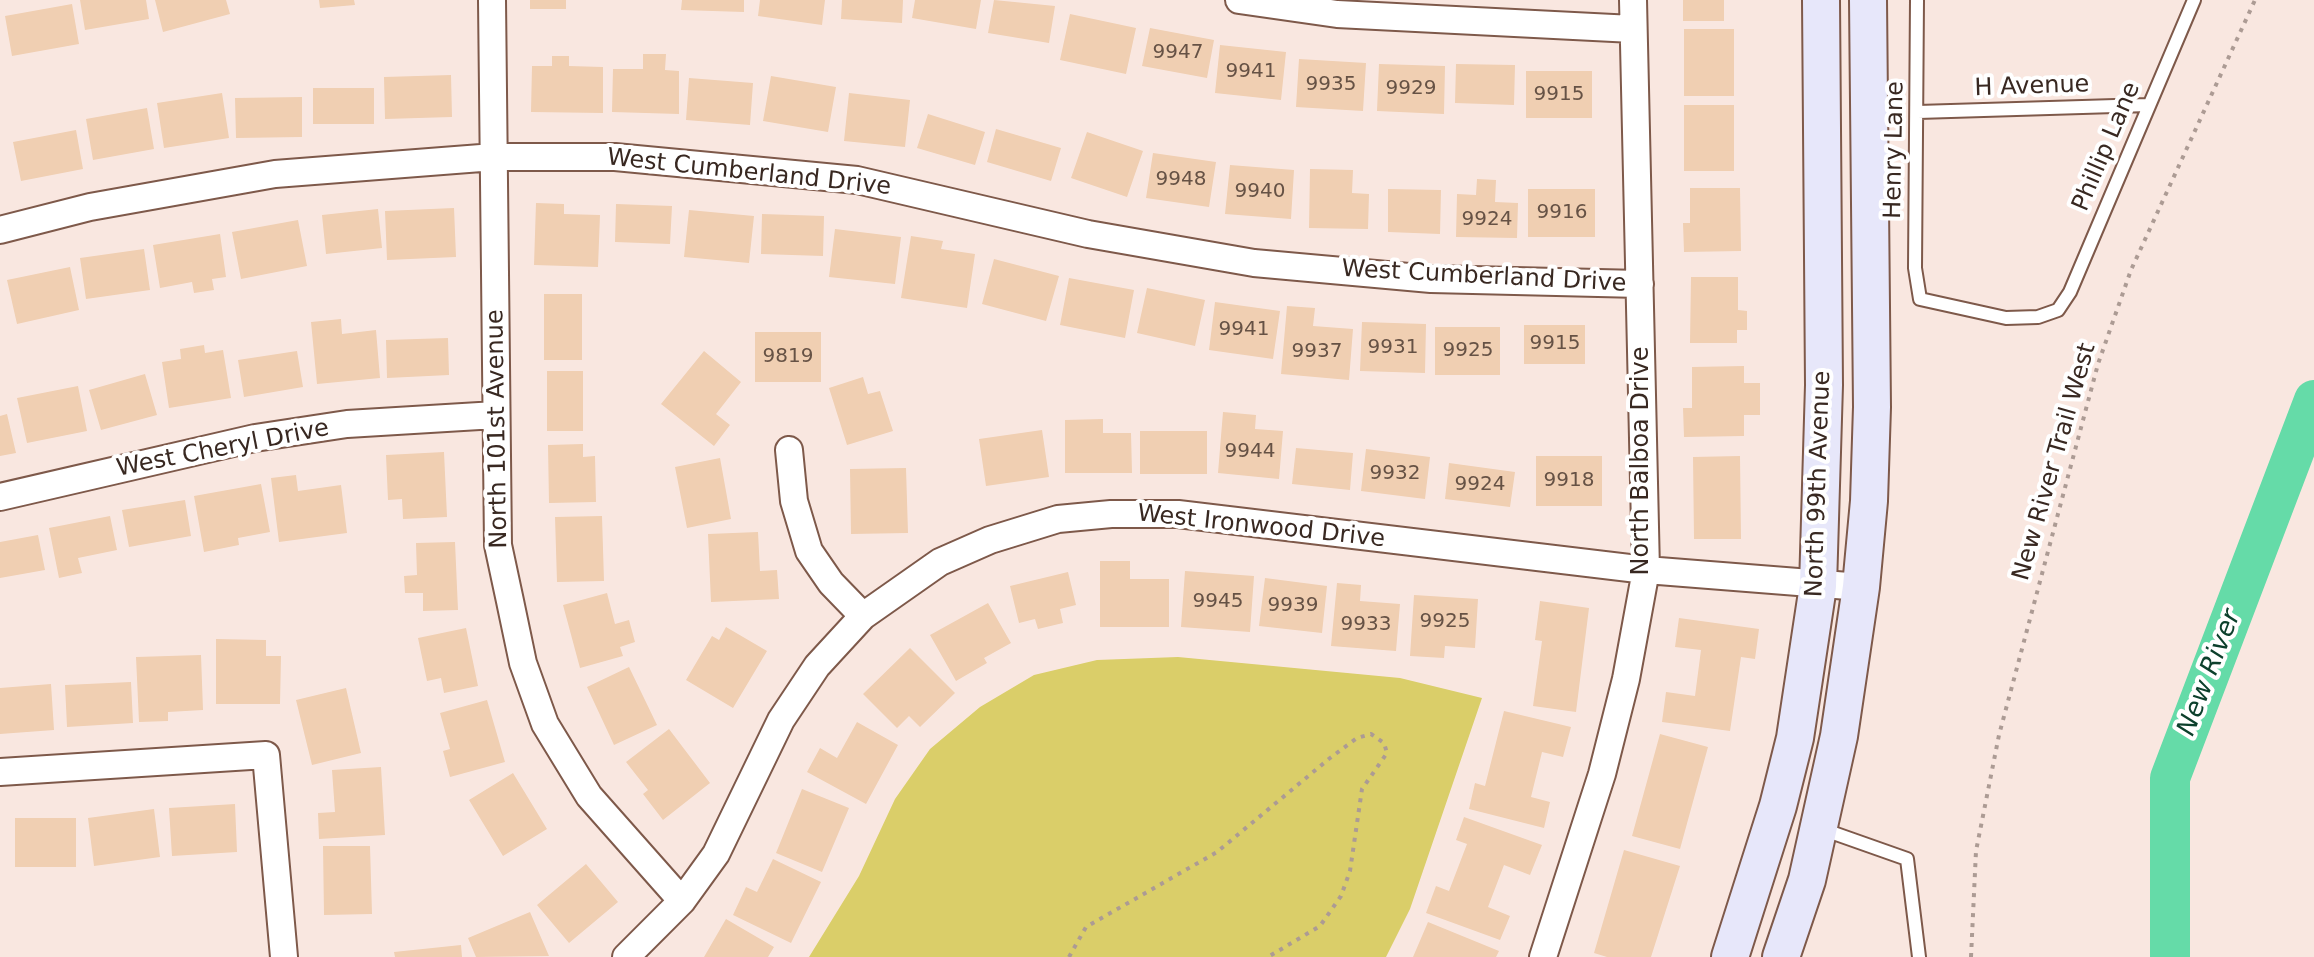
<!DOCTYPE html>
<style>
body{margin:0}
canvas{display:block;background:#f9e7e0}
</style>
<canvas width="2314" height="957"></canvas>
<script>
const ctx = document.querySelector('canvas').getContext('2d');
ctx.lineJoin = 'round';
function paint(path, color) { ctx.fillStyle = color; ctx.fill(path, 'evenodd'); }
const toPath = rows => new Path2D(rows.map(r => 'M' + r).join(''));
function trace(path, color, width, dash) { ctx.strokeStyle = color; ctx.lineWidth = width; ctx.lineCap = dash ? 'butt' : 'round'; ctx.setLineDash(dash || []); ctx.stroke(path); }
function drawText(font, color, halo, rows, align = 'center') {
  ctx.font = font + ' "DejaVu Sans",sans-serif'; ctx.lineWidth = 8; ctx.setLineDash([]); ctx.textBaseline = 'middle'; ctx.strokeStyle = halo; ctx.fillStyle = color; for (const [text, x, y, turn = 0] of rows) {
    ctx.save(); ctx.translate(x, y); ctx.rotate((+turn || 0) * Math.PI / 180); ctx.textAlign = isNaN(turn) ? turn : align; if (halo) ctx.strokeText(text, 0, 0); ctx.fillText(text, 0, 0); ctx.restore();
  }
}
const green = toPath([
 [1178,657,1400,678,1482,698,1410,909,1386,957,809,957,859,876,895,799,930,749,980,707,1034,675,1097,660]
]);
const river = toPath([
 [2170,957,2170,778,2314,400]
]);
const building = toPath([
 [80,0,146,0,149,19,85,30],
 [155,0,226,0,230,14,163,32],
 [319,0,354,0,355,5,320,8],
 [530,0,566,0,566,9,530,9],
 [682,0,744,0,744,12,681,10],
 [760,0,825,0,822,25,758,16],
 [842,0,903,0,902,23,841,19],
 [915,0,981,0,976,29,912,18],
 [994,0,1055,6,1049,43,988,33],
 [1683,0,1724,0,1724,21,1683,21],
 [72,4,79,44,12,56,5,16],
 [1070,14,1136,28,1126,74,1060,60],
 [1150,28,1214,40,1207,78,1142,66],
 [1684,29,1734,29,1734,96,1684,96],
 [1220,45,1286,52,1281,100,1215,93],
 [643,54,666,54,665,70,679,71,679,114,612,112,613,69,643,69],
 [552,56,569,56,569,66,603,67,603,113,531,112,532,66,552,66],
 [1299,59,1366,63,1363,111,1296,107],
 [1379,64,1445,66,1444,114,1377,111],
 [1456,64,1515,65,1514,105,1455,103],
 [1526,71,1592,71,1592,118,1526,118],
 [451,75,452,117,385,119,384,77],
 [771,76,836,87,828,132,763,121],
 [689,78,753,83,750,125,686,120],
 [313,88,374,88,374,124,313,124],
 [222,93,229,138,164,148,157,103],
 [849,93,910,100,905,147,844,141],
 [302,97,302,137,236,138,235,98],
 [1684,105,1734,105,1734,171,1684,171],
 [147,108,154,149,93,160,86,119],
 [928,114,985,132,975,165,917,148],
 [996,129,1061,148,1051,181,987,162],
 [76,130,83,169,21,181,13,142],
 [1087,132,1143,151,1127,197,1071,178],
 [1153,153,1216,162,1209,207,1146,198],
 [1230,165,1294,170,1291,219,1225,214],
 [1310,169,1353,170,1352,193,1369,194,1368,229,1309,228],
 [1477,179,1496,180,1495,202,1518,203,1517,238,1456,237,1457,194,1476,195],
 [1690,188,1740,188,1741,251,1684,252,1683,223,1690,223],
 [1388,189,1441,190,1440,234,1388,232],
 [1528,189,1595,189,1595,237,1528,237],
 [536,203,564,204,564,214,600,215,598,267,534,265],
 [616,204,672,206,670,244,615,242],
 [454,208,456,257,387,260,385,211],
 [378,209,382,248,326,254,322,215],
 [689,210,754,216,749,263,684,257],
 [762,214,824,216,823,256,761,254],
 [298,220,307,266,241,279,232,232],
 [835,229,901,237,895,284,829,277],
 [220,234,226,277,212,279,214,290,194,293,192,282,160,288,153,245],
 [911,236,943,241,941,249,975,254,967,308,901,298],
 [144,249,150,290,86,299,80,258],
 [994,259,1059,276,1046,321,982,304],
 [70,267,79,310,17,324,7,280],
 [1691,277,1738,277,1738,310,1747,311,1747,330,1737,330,1737,343,1690,343],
 [1069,278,1134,290,1125,338,1060,325],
 [1147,288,1205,300,1195,346,1137,333],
 [544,294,582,294,582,360,544,360],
 [1215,302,1280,311,1273,359,1209,350],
 [1287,306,1315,308,1313,326,1353,329,1349,380,1281,374],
 [341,319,342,334,376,330,380,378,317,384,311,322],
 [1362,322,1426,324,1425,373,1360,371],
 [1524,325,1585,325,1585,364,1524,364],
 [1435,327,1500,327,1500,375,1435,375],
 [755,332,821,332,821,382,755,382],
 [448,338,449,375,387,378,386,340],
 [204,345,205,353,223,350,231,398,169,408,162,362,181,359,180,349],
 [297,351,303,387,244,397,238,360],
 [704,351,741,382,716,414,730,425,714,446,661,404],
 [1744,366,1744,383,1760,383,1760,415,1744,415,1744,436,1684,437,1683,408,1692,408,1692,367],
 [547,371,583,371,583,431,547,431],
 [145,374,157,415,101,430,89,390],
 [863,377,868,394,880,391,893,431,847,445,829,388],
 [78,386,87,431,27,443,17,398],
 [1223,412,1256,415,1255,429,1283,431,1279,479,1218,473],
 [7,414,16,453,0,456,0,416],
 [1103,419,1103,433,1131,433,1132,473,1065,473,1065,420],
 [1042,430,1049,477,986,486,979,439],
 [1140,431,1207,431,1207,474,1140,474],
 [583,444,583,457,595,456,596,502,549,503,548,445],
 [1296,448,1353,453,1350,490,1292,484],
 [1366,449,1430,457,1425,499,1361,491],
 [444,452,447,517,403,519,402,499,388,500,386,455],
 [1536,456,1602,456,1602,506,1536,506],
 [1740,456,1741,539,1694,539,1693,457],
 [720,458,731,519,687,528,675,467],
 [1449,463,1515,472,1510,507,1445,499],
 [906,468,908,533,851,534,850,469],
 [296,475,298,491,341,485,347,533,279,542,271,478],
 [261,484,270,532,238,538,239,545,204,552,194,496],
 [185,500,191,536,129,547,122,510],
 [110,516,117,550,78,558,82,573,59,578,49,528],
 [602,516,604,581,557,582,555,517],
 [758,532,760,571,777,570,779,599,711,602,708,534],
 [38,535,45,570,0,578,0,542],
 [455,542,458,610,423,611,423,593,405,593,404,576,417,575,416,543],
 [1100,561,1130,561,1130,579,1169,579,1169,627,1100,627],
 [1185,571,1254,576,1250,632,1181,627],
 [1068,572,1076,605,1060,609,1063,623,1038,629,1035,619,1019,623,1010,586],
 [1265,578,1327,586,1322,633,1259,626],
 [1337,583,1361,585,1360,601,1400,604,1396,651,1331,646],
 [607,593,615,624,629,620,635,642,620,647,623,656,580,668,563,605],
 [1414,595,1478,599,1475,648,1445,646,1444,658,1410,656],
 [1540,601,1589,608,1576,712,1533,706,1542,641,1535,640],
 [988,603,1011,643,984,658,987,663,956,681,930,635],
 [1679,618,1759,629,1755,659,1741,657,1730,731,1662,722,1666,692,1695,696,1701,650,1675,647],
 [726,627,767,651,733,708,686,680,712,636,719,640],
 [466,628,478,686,444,693,441,678,427,681,418,638],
 [216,639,266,640,266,656,281,656,280,704,216,704],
 [910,648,955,693,920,727,909,716,897,728,863,694],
 [201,655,203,710,168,712,168,721,139,722,136,657],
 [629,667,657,725,614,745,587,687],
 [131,682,133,723,67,727,65,685],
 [51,684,54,730,0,734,0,688],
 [346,688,361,753,312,765,296,700],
 [487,700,505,762,450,777,443,751,450,749,440,713],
 [1504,711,1571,727,1563,757,1542,752,1531,797,1550,802,1544,828,1469,809,1475,783,1485,786],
 [857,722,898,745,866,804,807,772,820,748,837,758],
 [669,729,710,783,663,820,643,794,648,790,626,762],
 [1660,734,1708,747,1680,849,1632,836],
 [381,767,385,835,319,839,318,813,335,812,332,770],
 [513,773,547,829,503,856,469,800],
 [802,789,849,808,822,872,776,853],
 [235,804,237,852,172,856,169,808],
 [154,809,160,857,94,866,88,818],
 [1464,817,1542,845,1530,875,1504,865,1488,907,1510,916,1500,940,1426,913,1436,886,1449,891,1467,844,1456,840],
 [15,818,76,818,76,867,15,867],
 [323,846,370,846,372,914,324,915],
 [1624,850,1680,866,1651,957,1607,957,1594,953],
 [773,859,821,882,791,943,733,915,746,887,757,892],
 [586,864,618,902,569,943,537,905],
 [530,912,549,956,476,957,468,938],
 [726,919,774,947,768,957,704,957],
 [1428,922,1499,951,1496,957,1413,957],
 [461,945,462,957,395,957,394,952]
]);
const path = toPath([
 [1069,957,1086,927,1217,852,1330,758,1357,738,1371,734,1384,743,1387,753,1362,789,1350,871,1341,896,1320,926,1268,957],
 [1971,957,1976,851,1999,735,2098,364,2131,270,2255,0]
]);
const lane = toPath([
 [1917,0,1915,268,1920,299,2006,318,2038,317,2058,310,2070,292,2194,0],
 [1918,112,2148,105],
 [1822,829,1907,859,1919,957]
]);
const street = toPath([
 [492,0,498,545,510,601,523,663,545,724,589,796,682,901],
 [1239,0,1337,14,1633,29],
 [0,230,90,207,275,174,494,157,615,157,857,180,1088,234,1254,263,1431,279,1640,284],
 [789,450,794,501,809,551,831,583,863,616],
 [0,497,255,438,347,424,496,415],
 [0,772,266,755,284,957],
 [626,957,682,901,716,854,781,720,817,666,863,616,940,562,990,540,1058,519,1111,514,1178,514,1646,570,1861,587],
 [1543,957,1602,774,1626,679,1646,570,1633,0]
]);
const secondary = toPath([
 [1730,957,1778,806,1795,738,1818,586,1824,385,1821,0],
 [1781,957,1807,880,1839,736,1861,587,1869,501,1872,407,1868,0]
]);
const numberNames = [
 ["9947",1178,53],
 ["9941",1251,72],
 ["9935",1331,85],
 ["9929",1411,89],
 ["9915",1559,95],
 ["9948",1181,180],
 ["9940",1260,192],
 ["9916",1562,213],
 ["9924",1487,220],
 ["9941",1244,330],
 ["9915",1555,344],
 ["9931",1393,348],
 ["9925",1468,351],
 ["9937",1317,352],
 ["9819",788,357],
 ["9944",1250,452],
 ["9932",1395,474],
 ["9918",1569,481],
 ["9924",1480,485],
 ["9945",1218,602],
 ["9939",1293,606],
 ["9925",1445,622],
 ["9933",1366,625]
];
const streetNames = [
 ["H Avenue",2032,87,-2],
 ["Phillip Lane",2107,147,-67],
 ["Henry Lane",1895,150,-89],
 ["West Cumberland Drive",749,173,6],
 ["West Cumberland Drive",1484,277,3],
 ["North 101st Avenue",498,429,-91],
 ["West Cheryl Drive",223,449,-11],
 ["North Balboa Drive",1642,461,-90],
 ["New River Trail West",2055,462,-74],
 ["North 99th Avenue",1819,484,-88],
 ["West Ironwood Drive",1261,527,6]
];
const waterNames = [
 ["New River",2210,673,-69]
];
paint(green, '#dace69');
trace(river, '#65dba8', 40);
paint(building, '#f0cfb2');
trace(lane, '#7e594a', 16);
trace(street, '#7e594a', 30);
trace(secondary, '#7e594a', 40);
trace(path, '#ac9b94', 4, [4, 6]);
trace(lane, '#fff', 12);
trace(street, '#fff', 26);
trace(secondary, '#e7e7fa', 36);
drawText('20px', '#665245', null, numberNames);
drawText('24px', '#382821', '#fff', streetNames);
drawText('italic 26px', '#0c402c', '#fff', waterNames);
</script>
